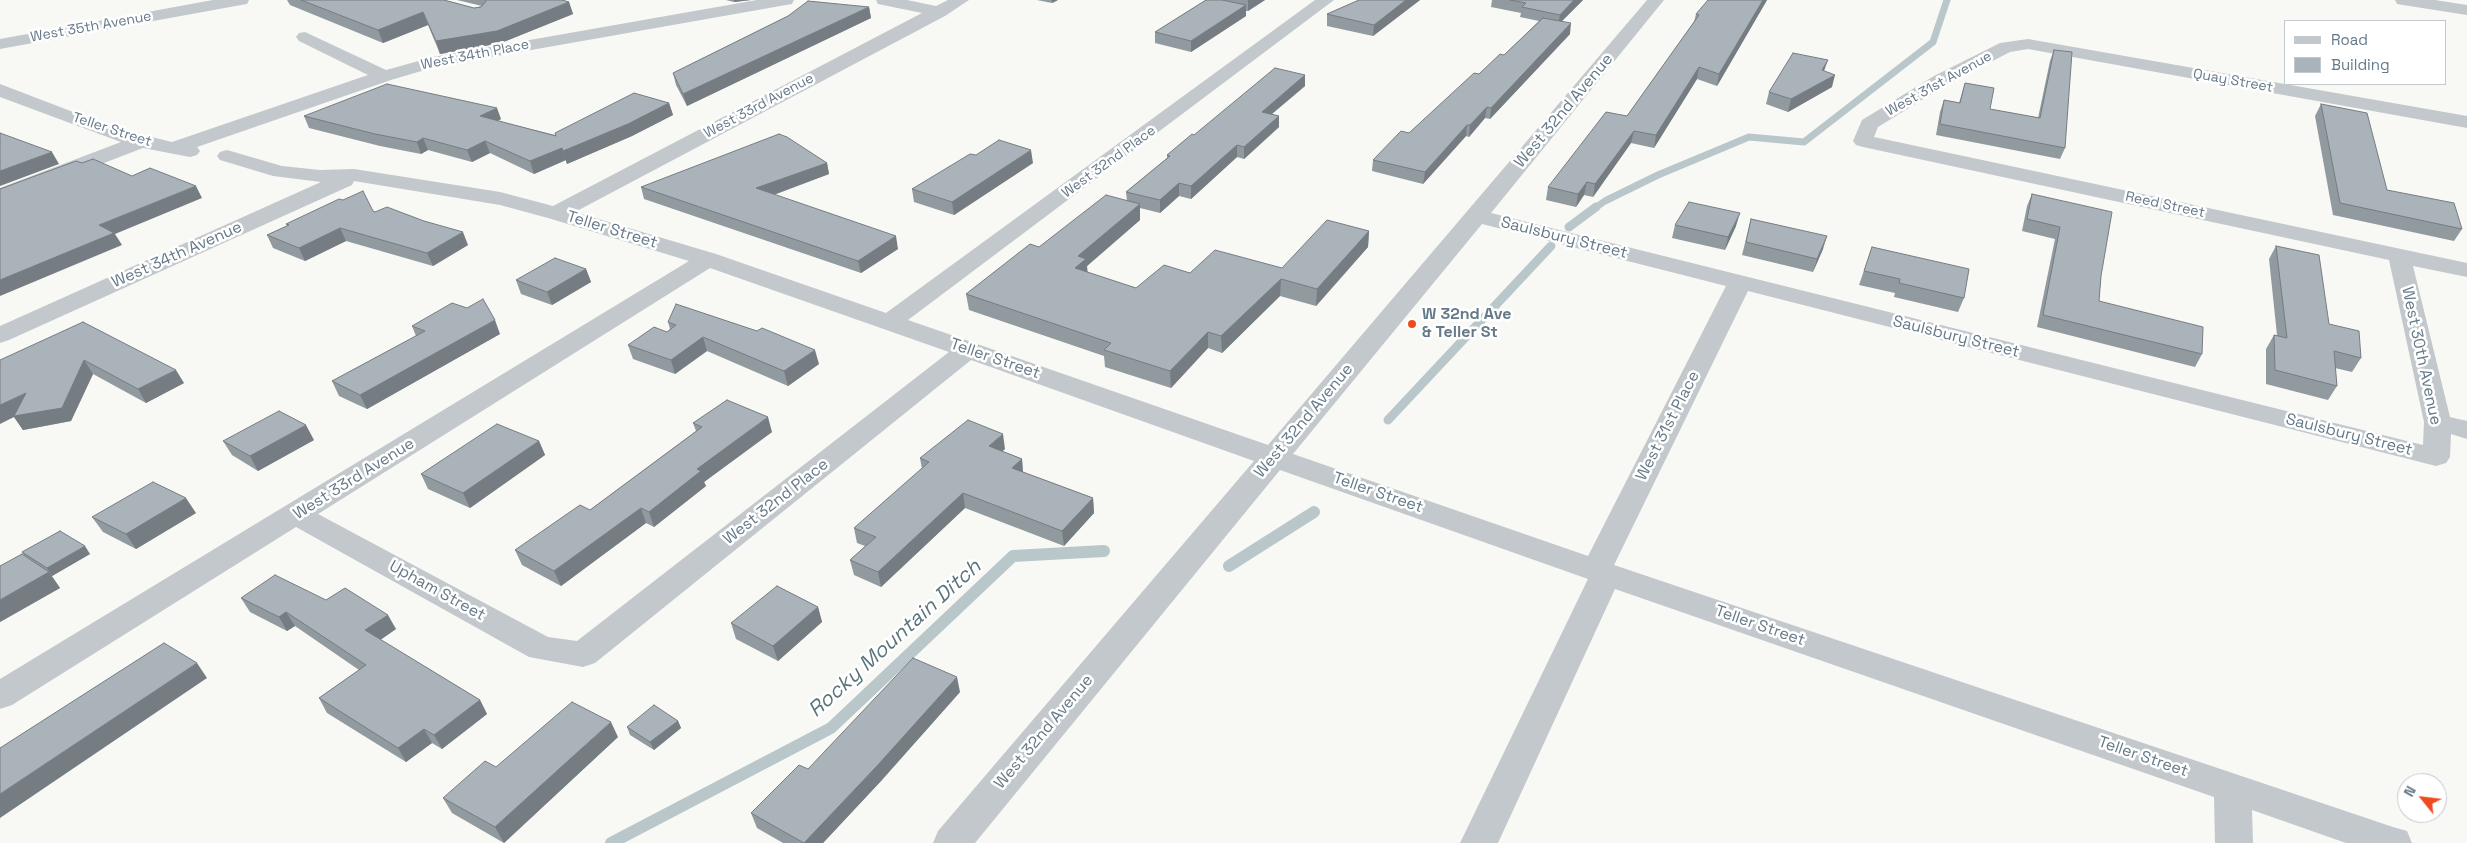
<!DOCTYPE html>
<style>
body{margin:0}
#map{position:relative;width:2467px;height:843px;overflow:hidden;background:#f8f8f5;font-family:"Space Grotesk",sans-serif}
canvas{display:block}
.legend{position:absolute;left:2284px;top:20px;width:162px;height:65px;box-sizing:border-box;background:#fff;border:1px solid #c1c9cf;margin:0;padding:6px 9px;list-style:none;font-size:15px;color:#657988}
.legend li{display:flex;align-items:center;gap:10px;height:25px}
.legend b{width:25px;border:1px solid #c1c9cf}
.north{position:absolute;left:2397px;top:773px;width:50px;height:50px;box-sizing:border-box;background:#fff;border:1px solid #c1c9cf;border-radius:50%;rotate:299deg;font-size:14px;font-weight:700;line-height:20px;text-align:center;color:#657988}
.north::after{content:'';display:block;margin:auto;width:18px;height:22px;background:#ef4b1e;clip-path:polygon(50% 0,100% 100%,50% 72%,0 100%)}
</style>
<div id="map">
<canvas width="2467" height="843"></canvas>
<ul class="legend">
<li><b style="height:6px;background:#c3c8cc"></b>Road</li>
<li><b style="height:14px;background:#a9b3b9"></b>Building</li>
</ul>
<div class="north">N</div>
</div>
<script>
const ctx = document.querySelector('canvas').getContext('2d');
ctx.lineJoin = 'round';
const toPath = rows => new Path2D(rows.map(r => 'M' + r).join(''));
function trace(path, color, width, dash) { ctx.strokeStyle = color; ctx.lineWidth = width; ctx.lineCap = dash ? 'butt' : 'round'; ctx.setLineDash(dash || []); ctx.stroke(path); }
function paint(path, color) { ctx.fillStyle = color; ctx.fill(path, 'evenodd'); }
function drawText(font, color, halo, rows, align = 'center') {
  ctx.font = font + ' "Space Grotesk",sans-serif'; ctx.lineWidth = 5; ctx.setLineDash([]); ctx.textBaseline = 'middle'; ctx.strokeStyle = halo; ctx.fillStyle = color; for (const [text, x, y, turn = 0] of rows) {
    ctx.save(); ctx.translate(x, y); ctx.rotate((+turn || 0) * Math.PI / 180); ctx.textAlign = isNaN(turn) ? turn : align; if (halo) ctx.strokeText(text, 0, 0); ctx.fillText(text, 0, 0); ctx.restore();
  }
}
const streamFar2 = toPath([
 [1595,208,1605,201,1658,175,1749,137,1804,142,1933,42,1947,0]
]);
const streamFar1 = toPath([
 [1569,227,1596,207],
 [1388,420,1551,246]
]);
const stream = toPath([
 [1229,566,1314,512],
 [611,843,831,728,1013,556,1104,551]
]);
const minor = toPath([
 [213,0,249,0,247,4,241,5,0,49,0,39,213,0],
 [757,0,794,0,792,4,786,5,435,67,391,80,197,147,200,151,197,155,190,157,143,148,0,203,0,188,121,142,0,97,0,84,115,128,172,142,368,75,299,41,296,37,299,33,305,32,386,70,433,57,757,0],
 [876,0,907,0,936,6,948,0,969,0,945,16,575,212,716,254,886,313,1315,0,1334,0,908,320,1268,445,1647,0,1664,0,1491,213,2423,445,2424,422,2389,260,1863,147,1856,145,1853,141,1862,120,1934,76,2000,43,2028,39,2467,116,2467,128,2028,49,2010,52,1948,84,1878,127,1874,137,2467,263,2467,277,2413,266,2450,417,2467,421,2467,439,2451,434,2450,457,2446,463,2436,466,1748,291,1614,565,2393,827,2407,831,2412,843,2346,843,2252,810,2253,843,2215,843,2214,797,1615,589,1498,843,1460,843,1588,579,1280,470,975,843,933,843,938,831,1254,461,971,360,595,663,583,667,529,657,296,527,12,705,0,709,0,679,689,261,548,218,500,205,354,181,352,185,9,340,0,343,0,326,321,182,273,176,220,160,217,156,220,152,227,150,282,166,320,170,354,169,500,192,553,206,922,13,878,4,876,0],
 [1482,224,1726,286,1588,556,1293,454,1482,224],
 [710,268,949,352,577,641,548,637,318,514,710,268],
 [2395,0,2435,0,2467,5,2467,15,2403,5,2397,4,2395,0]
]);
const wall = toPath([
 [287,0,444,0,474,8,482,6,457,0,562,0,569,2,573,14,501,43,440,54,428,25,383,43,290,5],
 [726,0,751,0,734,2],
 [1037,0,1058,0,1052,3],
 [1206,0,1265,0,1248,11,1246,11,1246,16,1191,52,1155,43,1155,32],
 [1359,0,1420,0,1373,36,1327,26,1327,14],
 [1492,0,1583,0,1562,21,1570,34,1490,119,1485,118,1469,137,1466,136,1423,184,1372,171,1373,160,1409,133,1479,74,1504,55,1539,21,1520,17,1521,13,1491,7],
 [1767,0,1717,86,1697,79,1654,148,1631,143,1593,197,1584,195,1576,207,1546,200,1548,187,1627,116,1694,22,1696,14],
 [869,7,871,18,687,106,676,85,673,73,788,16],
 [2054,50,2065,148,2060,159,1936,135,1940,112,1944,100,1959,103,1965,83,1990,109,2038,118,2050,61],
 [1824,71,1832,87,1788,112,1766,104,1769,92],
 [1305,75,1305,86,1272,114,1279,116,1279,127,1244,159,1237,157,1191,199,1179,196,1160,213,1140,208,1140,220,1087,266,1087,272,1136,288,1190,273,1282,268,1369,231,1368,247,1316,306,1280,296,1222,353,1208,348,1171,388,1105,367,1104,356,969,310,966,294,1039,247,1127,201,1126,192,1167,158,1167,155,1194,135],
 [669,103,673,115,632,136,567,164,566,160,534,174,490,153,472,162,428,150,421,154,380,146,309,128,304,116,501,119,498,121,555,135],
 [2321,104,2387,190,2462,229,2454,241,2333,215,2315,116],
 [976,155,1033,163,954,215,914,202,912,189],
 [827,163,829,174,774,195,898,249,861,273,644,199,641,187],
 [2032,194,2101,276,2099,301,2202,354,2195,367,2037,327,2055,239,2022,231,2027,206],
 [373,211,468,245,433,266,346,241,305,261,273,248,267,235,287,226,286,224],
 [1751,219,1823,249,1813,272,1742,255],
 [1675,225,1736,226,1725,250,1672,238],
 [2276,246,2329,324,2361,358,2352,372,2335,368,2337,386,2328,400,2266,384,2266,349,2274,335,2277,335,2269,259],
 [1872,247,1964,298,1958,312,1894,297,1895,293,1859,285],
 [586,269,591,282,552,305,521,294,516,280],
 [83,322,184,383,146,403,93,374,71,421,23,430,14,417],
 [668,322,819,364,788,386,707,351,675,374,633,359,628,345,667,332,670,329],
 [412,326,500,334,367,409,339,396,332,381,416,336],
 [693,423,772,432,704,482,706,486,654,527,646,523,561,586,522,565,515,550,590,510,696,431],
 [314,440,258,471,232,455,223,441],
 [539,441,545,455,470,508,428,489,421,474],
 [1005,449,1002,451,1022,459,1023,472,1093,498,1094,513,1064,546,965,508,881,587,854,575,850,560,865,546,857,543,854,528,922,469,920,458],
 [196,513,136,549,103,532,92,517],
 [22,552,90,554,52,576,51,575,60,588,0,622,0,566,24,556],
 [241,598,326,600,396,629,380,640,480,700,487,714,442,749,432,743,406,762,327,713,319,698,359,670,295,626,287,631,250,612],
 [818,607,822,622,778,661,736,639,731,623],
 [960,692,881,781,823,843,783,843,757,828,751,813,808,769],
 [678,721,681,728,654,750,630,735,627,727],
 [618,737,504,843,452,813,443,798,496,767]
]);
const shadedWall = toPath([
 [734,0,751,0,734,2],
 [1052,0,1058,0,1052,3],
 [1248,0,1265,0,1248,11],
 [1406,0,1420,0,1373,36,1374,25],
 [1574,0,1583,0,1558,25,1560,15],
 [1763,0,1767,0,1717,86,1719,74],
 [569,2,573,14,501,43,440,54,436,41],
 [1246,5,1246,16,1191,52,1191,41],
 [869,7,871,18,687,106,683,94],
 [423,12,428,25,383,43,378,30],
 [1571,23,1570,34,1490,119,1491,108],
 [1828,60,1824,71,1822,70],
 [1699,67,1697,79,1654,148,1656,135],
 [1305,75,1305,86,1261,123,1262,112],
 [1835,75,1832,87,1788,112,1791,99],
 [669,103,673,115,632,136,567,164,563,151],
 [1487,107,1485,118,1469,137,1470,125],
 [497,108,501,119,484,128,480,116],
 [1279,116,1279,127,1244,159,1244,147],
 [1467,125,1466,136,1423,184,1425,172],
 [1634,131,1631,143,1593,197,1595,184],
 [423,138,428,150,421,154,417,142],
 [485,141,490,153,472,162,467,150],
 [1237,145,1237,157,1191,199,1191,186],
 [562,148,566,160,534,174,530,161],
 [1031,150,1033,163,954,215,952,202],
 [52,152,59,164,0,186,0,171],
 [827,163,829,174,759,200,756,188],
 [1587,182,1584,195,1576,207,1578,194],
 [1179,183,1179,196,1160,213,1160,200],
 [196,186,202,198,115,234,122,245,0,296,0,280,99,225],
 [1140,204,1140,220,1087,266,1088,275,1075,268,1078,256],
 [1740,213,1736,226,1725,250,1728,237],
 [340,228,346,241,305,261,299,248],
 [1369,231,1368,247,1316,306,1317,289],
 [463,232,468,245,433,266,427,253],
 [896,236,898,249,861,273,858,261],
 [1827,236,1823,249,1813,272,1817,259],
 [586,269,591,282,552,305,547,292],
 [1281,279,1280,296,1222,353,1221,336],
 [495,320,500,334,367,409,360,395],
 [1208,332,1208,348,1171,388,1170,371],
 [703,337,707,351,675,374,671,360],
 [815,350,819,364,788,386,784,371],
 [84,360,93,374,71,421,23,430,14,417,0,424,0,405,26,393],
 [176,370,184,383,146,403,138,389],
 [768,417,772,432,704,482,706,486,654,527,649,512,697,469],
 [306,425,314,440,258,471,250,456],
 [1003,434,1005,449,991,461,989,446],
 [539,441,545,455,470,508,463,493],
 [1022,459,1023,474,1012,468],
 [963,493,965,508,881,587,878,572],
 [186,498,196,513,136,549,126,534],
 [1093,498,1094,513,1064,546,1062,531],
 [641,508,646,523,561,586,554,571],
 [85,546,90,554,52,576,47,568],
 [49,572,60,588,0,622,0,600],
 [818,607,822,622,778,661,773,646],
 [286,612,295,626,287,631,279,617],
 [388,615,396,629,373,645,365,630],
 [197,663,207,678,0,818,0,794],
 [957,677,960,692,881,781,823,843,804,843],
 [480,700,487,714,442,749,434,735],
 [678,721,681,728,654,750,650,742],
 [611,722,618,737,504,843,495,827],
 [424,729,432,743,406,762,398,748]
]);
const building = toPath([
 [301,0,444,0,474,8,481,7,486,1,485,0,562,0,569,2,497,31,436,41,423,12,378,30,301,0],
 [1206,0,1222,0,1246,5,1191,41,1155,32,1206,0],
 [1359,0,1406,0,1374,25,1327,14,1359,0],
 [1510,0,1574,0,1560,15,1522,7,1526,3,1510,0],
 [1708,0,1763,0,1719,74,1699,67,1656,135,1634,131,1595,184,1587,182,1578,194,1548,187,1606,112,1627,116,1699,15,1696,14,1708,0],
 [808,1,869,7,683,94,673,73,788,16,808,1],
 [1543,18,1571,23,1491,108,1487,107,1470,125,1467,125,1425,172,1373,160,1401,131,1409,133,1474,73,1479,74,1500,54,1504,55,1543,18],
 [2054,50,2072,52,2065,148,1940,124,1944,100,1960,103,1965,83,1994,88,1990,109,2040,118,2054,50],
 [1793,53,1828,60,1822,70,1835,75,1791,99,1769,92,1793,53],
 [1275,68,1305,75,1262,112,1279,116,1244,147,1237,145,1191,186,1179,183,1160,200,1126,192,1170,156,1167,155,1192,134,1194,135,1275,68],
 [387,84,497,108,480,116,556,136,555,133,634,93,669,103,628,124,563,151,562,148,530,161,485,141,467,150,423,138,417,142,375,134,304,116,387,84],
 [2321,104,2367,113,2387,190,2454,203,2462,229,2340,203,2321,104],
 [0,133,52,152,0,171,0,133],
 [779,134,787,137,827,163,756,188,896,236,858,261,641,187,779,134],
 [999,140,1031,150,952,202,912,189,970,154,976,155,999,140],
 [93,159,132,176,150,168,196,186,99,225,114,233,0,280,0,189,76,161,82,163,93,159],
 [363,191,373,211,375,212,387,207,424,221,463,232,427,253,340,228,299,248,267,235,289,225,286,224,339,199,343,200,363,191],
 [2032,194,2112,212,2101,276,2099,301,2203,327,2202,354,2043,315,2060,227,2027,219,2032,194],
 [1106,195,1140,204,1078,256,1086,259,1075,268,1136,288,1164,265,1190,273,1215,250,1282,268,1327,220,1369,231,1317,289,1281,279,1221,336,1208,332,1170,371,1104,350,1111,343,966,294,1030,244,1039,247,1106,195],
 [1689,202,1740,213,1728,237,1675,225,1689,202],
 [1751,219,1827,236,1817,259,1746,242,1751,219],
 [2276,246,2319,255,2329,324,2359,331,2361,358,2334,351,2337,386,2275,370,2274,335,2287,338,2276,246],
 [1872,247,1969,269,1964,298,1899,283,1900,279,1864,271,1872,247],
 [555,258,586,269,547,292,516,280,555,258],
 [483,299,495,320,360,395,332,381,425,331,412,326,452,303,467,308,483,299],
 [676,304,757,331,762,328,815,350,784,371,703,337,671,360,628,345,654,327,667,332,676,325,668,322,676,304],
 [83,322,176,370,138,389,84,360,62,408,14,416,26,393,0,405,0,360,83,322],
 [727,400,768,417,697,469,701,471,649,512,641,508,554,571,515,550,580,505,590,510,702,427,693,423,727,400],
 [279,411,306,425,250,456,223,441,279,411],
 [968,420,1003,434,989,446,1022,459,1012,468,1093,498,1062,531,963,493,878,572,850,560,876,537,854,528,929,462,920,458,968,420],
 [497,424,539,441,463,493,421,474,497,424],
 [153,482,186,498,126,534,92,517,153,482],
 [60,531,85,546,47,568,22,552,60,531],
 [22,554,49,572,0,600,0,566,22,554],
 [275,575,326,600,345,588,388,615,365,630,480,700,434,735,424,729,398,748,319,698,366,665,286,612,279,617,241,598,275,575],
 [777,586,818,607,773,646,731,623,777,586],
 [164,643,197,663,0,794,0,748,164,643],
 [913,658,957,677,877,766,804,843,751,813,799,765,808,769,913,658],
 [572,702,611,722,495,827,443,798,485,761,496,767,572,702],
 [654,705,678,721,650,742,627,727,654,705]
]);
const markers = [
 [1412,324,5,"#ef4b1e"]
];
const farStreetnames = [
 ["West 35th Avenue",91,27,-10],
 ["West 34th Place",475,55,-11],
 ["Quay Street",2233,81,10],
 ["West 31st Avenue",1939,84,-29],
 ["West 33rd Avenue",759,106,-28],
 ["Teller Street",112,130,18],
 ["West 32nd Place",1109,162,-36],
 ["Reed Street",2165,205,12]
];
const streetNames = [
 ["West 32nd Avenue",1564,111,-50],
 ["Teller Street",612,230,17],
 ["Saulsbury Street",1564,238,14],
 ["West 34th Avenue",177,255,-24],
 ["Saulsbury Street",1956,337,14],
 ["West 30th Avenue",2421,356,78],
 ["Teller Street",995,359,19],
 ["West 32nd Avenue",1304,421,-50],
 ["West 31st Place",1668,426,-63],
 ["Saulsbury Street",2349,435,14],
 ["West 33rd Avenue",354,479,-32],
 ["Teller Street",1378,493,19],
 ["West 32nd Place",776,502,-38],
 ["Upham Street",437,591,29],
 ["Teller Street",1760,626,19],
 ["West 32nd Avenue",1044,732,-50],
 ["Teller Street",2143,757,19]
];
const poiNames = [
 ["W 32nd Ave",1422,315],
 ["& Teller St",1422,333]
];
const nearWaternames = [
 ["Rocky Mountain Ditch",895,639,-42]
];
trace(streamFar2, '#b9c7ca', 7);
trace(streamFar1, '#b9c7ca', 9);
trace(stream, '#b9c7ca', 12);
paint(minor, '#c3c8cc');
paint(wall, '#919a9f');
paint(shadedWall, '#767d82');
paint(building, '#a9b3b9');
trace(building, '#767d82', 1);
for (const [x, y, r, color] of markers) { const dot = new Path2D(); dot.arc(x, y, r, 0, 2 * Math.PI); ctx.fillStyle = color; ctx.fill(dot); trace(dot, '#fff', 2); }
drawText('14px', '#657988', '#fff', farStreetnames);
drawText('16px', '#657988', '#fff', streetNames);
drawText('bold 16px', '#657988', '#fff', poiNames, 'left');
drawText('italic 21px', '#5c747c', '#fff', nearWaternames);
</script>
